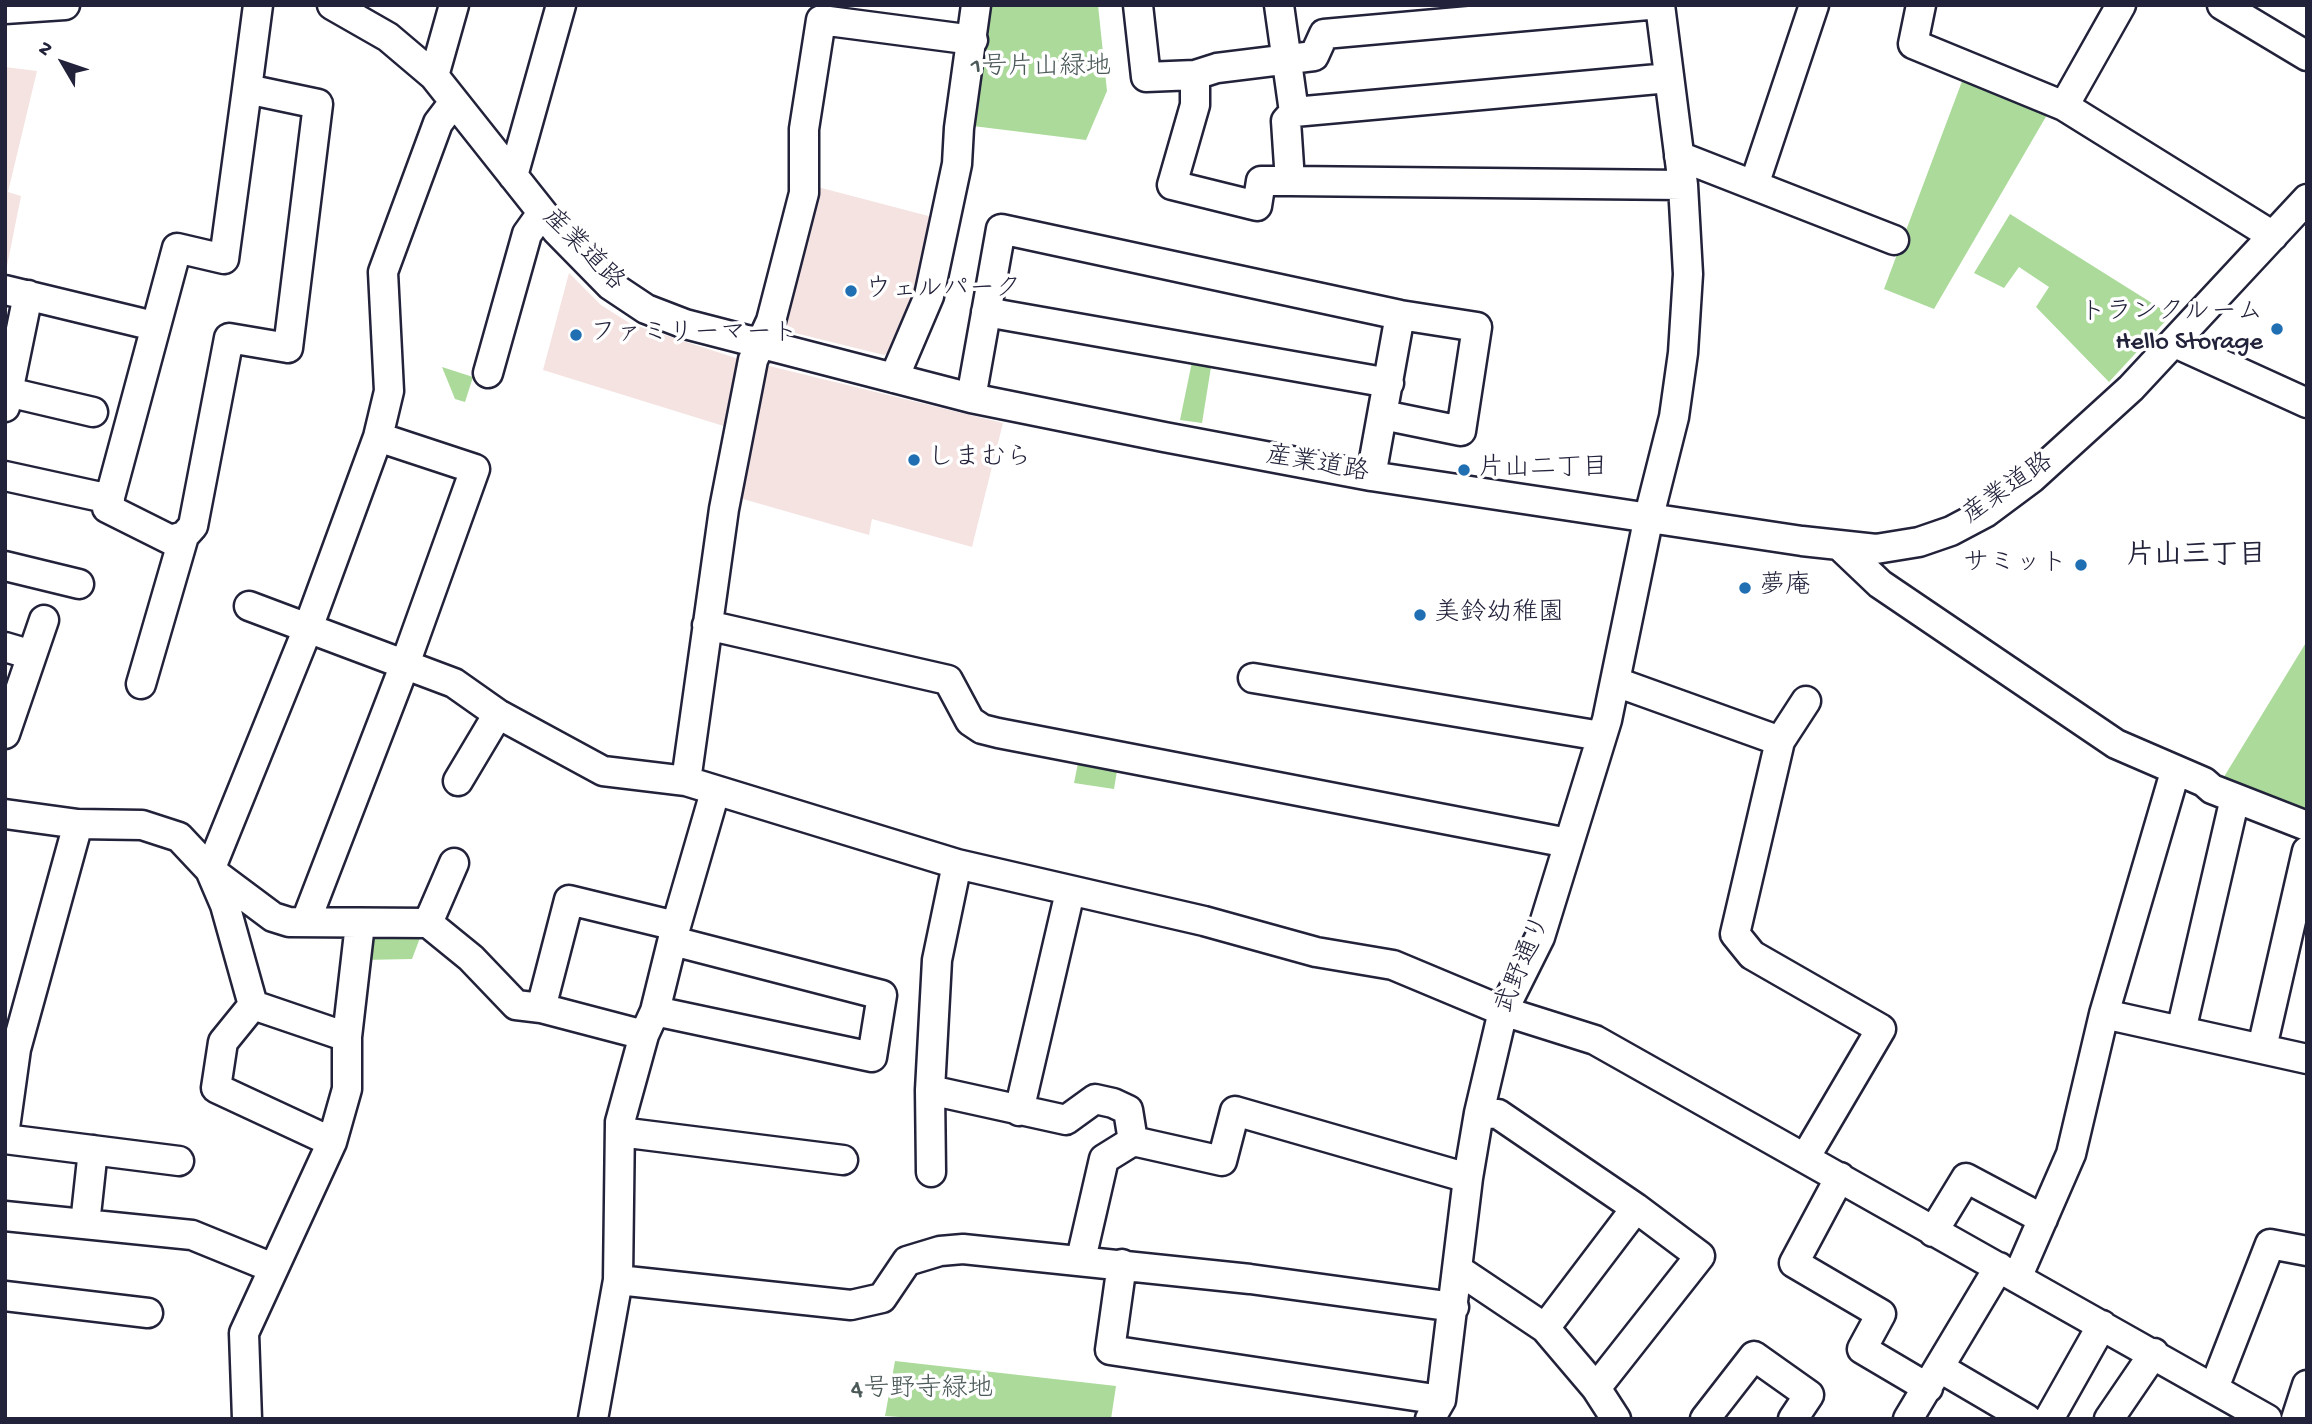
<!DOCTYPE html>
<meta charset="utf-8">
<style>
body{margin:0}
#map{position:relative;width:2312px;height:1424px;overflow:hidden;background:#fff;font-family:"Gochi Hand",sans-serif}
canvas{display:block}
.frame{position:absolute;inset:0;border:7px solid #22223b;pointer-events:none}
.north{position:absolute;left:28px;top:28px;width:70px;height:70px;-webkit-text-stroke:5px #fff;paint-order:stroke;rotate:309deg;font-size:19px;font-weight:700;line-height:28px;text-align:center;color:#22223b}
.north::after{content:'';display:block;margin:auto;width:24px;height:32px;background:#22223b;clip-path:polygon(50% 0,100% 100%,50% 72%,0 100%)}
</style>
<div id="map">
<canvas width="2312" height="1424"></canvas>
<div class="frame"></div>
<div class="north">N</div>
</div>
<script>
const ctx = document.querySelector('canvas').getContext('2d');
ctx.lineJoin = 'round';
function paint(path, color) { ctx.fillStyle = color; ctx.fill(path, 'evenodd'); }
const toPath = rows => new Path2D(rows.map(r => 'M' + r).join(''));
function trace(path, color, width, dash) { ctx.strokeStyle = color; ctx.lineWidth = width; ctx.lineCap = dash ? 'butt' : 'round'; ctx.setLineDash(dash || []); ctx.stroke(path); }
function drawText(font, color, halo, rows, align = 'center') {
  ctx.font = font + ' "Gochi Hand","Klee One",sans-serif'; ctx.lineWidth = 7; ctx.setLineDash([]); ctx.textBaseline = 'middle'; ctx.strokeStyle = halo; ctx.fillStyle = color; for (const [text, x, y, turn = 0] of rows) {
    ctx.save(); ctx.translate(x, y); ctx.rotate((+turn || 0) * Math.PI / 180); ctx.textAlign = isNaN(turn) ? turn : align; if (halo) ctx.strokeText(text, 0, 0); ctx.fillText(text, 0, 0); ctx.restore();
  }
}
const built = toPath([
 [5,67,37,71,8,192,21,196,5,276],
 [814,186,936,218,920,292,898,349,884,355,783,330,777,324],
 [569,273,601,305,631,324,742,360,730,428,543,370],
 [761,364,1003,423,972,547,872,519,869,535,736,497]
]);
const green = toPath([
 [983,5,1098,5,1107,91,1086,140,973,126],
 [1964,76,2051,108,1934,309,1884,289],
 [2010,214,2171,315,2109,382,2036,307,2049,287,2019,267,2004,288,1974,273],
 [1193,357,1212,361,1202,423,1180,420],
 [442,367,473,377,465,402,455,399],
 [2307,641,2307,811,2222,780],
 [1079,758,1118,765,1114,789,1074,783],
 [363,928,423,930,412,959,361,960],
 [895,1361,1116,1386,1111,1419,930,1419,885,1416]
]);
const minor = toPath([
 [332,5,388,37,434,76,557,231,610,285,646,309,685,324,971,398,1164,437,1371,476,1802,541,1876,549,1919,542,1951,531,1985,513,2032,478,2131,388,2307,199],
 [1138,5,1146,77,1195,75,1217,68,1314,56,1324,34,1648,5],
 [1279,5,1294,112,1286,121,1290,181,1683,185],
 [1921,5,1913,44,2064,106,2273,236],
 [2222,5,2307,56],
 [5,9,65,5],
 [1195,75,1195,105,1172,185,1257,206,1261,181,1290,181],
 [434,76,454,5],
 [247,89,318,104,288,348,229,338,193,526,184,536,171,540,107,508,177,248,224,259,247,89,258,5],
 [2064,106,2121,5],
 [1294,112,1669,78],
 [1679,156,1894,240],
 [513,176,561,5],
 [1754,185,1814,5],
 [5,290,154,326],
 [986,312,1389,383],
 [2175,343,2307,403],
 [488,373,527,234,542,213],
 [894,378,929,296,957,164,959,128,976,5],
 [8,392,93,412],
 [971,398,1001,229,1400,315,1477,327,1461,431,1383,415],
 [5,407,28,295],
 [5,476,110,499],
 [1371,476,1400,315],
 [1839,545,1880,584,2116,744,2204,782,2212,789,2307,826],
 [5,566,79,584],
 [249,606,454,683,498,714,603,771,686,781,957,864,1204,921,1316,952,1393,965,1503,1011,1595,1040,2267,1419],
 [707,625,948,680,970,721,982,729,998,733,1568,843],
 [5,647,32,655],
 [1253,678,1601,736],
 [1616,682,1780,741],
 [141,684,184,536],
 [5,734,44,620],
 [458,781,498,714],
 [686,781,724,509,753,360,771,321,804,193,804,129,821,20,973,40],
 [5,814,78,824,142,825,179,837,210,870,273,917,289,922,428,923,471,958,516,1005,541,1008,644,1035],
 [306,921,405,664,475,469,378,437],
 [428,923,454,863],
 [253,1005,225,905,210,870,308,628,378,437,389,391,383,272,438,123,454,102],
 [253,1005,223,1042,216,1088,332,1142],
 [253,1005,347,1037],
 [541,1008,569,900,676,926],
 [655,1011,872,1057,882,995,673,941],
 [2104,1014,2307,1059],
 [2181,1031,2235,798],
 [2262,1048,2307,851],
 [930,1090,1066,1120,1095,1099,1113,1103,1128,1110,1133,1141,1222,1161,1235,1111,1468,1178],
 [1019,1111,1070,892],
 [1479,1113,1498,1114,1636,1208,1700,1256,1596,1388],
 [5,1128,16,1049,78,824],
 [620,1132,843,1160],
 [5,1139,179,1161],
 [1805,1158,1881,1029,1752,955,1735,934,1780,741,1806,701],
 [931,1172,930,1090,937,960,957,864],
 [1840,1177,1794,1263,1881,1314,1862,1349,1928,1388],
 [5,1216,192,1235,273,1268],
 [85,1224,93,1150],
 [1933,1232,1966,1178,2043,1219],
 [1081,1259,1104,1159,1133,1141],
 [1122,1264,1110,1350,1441,1400],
 [1457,1269,1545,1328,1596,1388,1616,1419],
 [2017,1278,2071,1154,2104,1014,2175,772],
 [618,1280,851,1305,882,1298,907,1261,940,1251,963,1249,1250,1279,1454,1307],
 [5,1296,148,1313],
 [1545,1328,1636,1208],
 [1940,1368,2027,1419],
 [2214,1388,2270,1244,2307,1251],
 [247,1419,244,1333,332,1142,347,1089,347,1037,360,924],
 [593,1419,618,1280,620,1122,644,1035,655,1011,676,926,715,792],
 [1430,1419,1441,1400,1468,1178,1479,1113,1503,1011,1540,937,1607,720,1649,516,1674,417,1683,353,1688,274,1683,185,1660,5],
 [1705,1419,1754,1356,1809,1395,1793,1419],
 [1908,1419,1999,1267],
 [2049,1419,2102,1325],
 [2109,1419,2154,1353],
 [2296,1419,2307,1385]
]);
const markers = [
 [851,291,7,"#1f6fb2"],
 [2277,329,7,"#1f6fb2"],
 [576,335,7,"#1f6fb2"],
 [914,460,7,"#1f6fb2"],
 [1464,470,7,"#1f6fb2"],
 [2081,565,7,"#1f6fb2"],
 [1745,588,7,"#1f6fb2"],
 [1420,615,7,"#1f6fb2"]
];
const parkNames = [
 ["1号片山緑地",1041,69],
 ["4号野寺緑地",922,1391]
];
const streetNames = [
 ["産業道路",582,251,45],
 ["産業道路",1317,466,10],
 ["産業道路",2009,490,-35],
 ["武野通り",1525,965,-67]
];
const poiNames = [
 ["ウェルパーク",865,291],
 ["トランクルーム",2263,314,"right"],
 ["Hello Storage",2263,344,"right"],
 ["ファミリーマート",590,335],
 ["しまむら",928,460],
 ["片山二丁目",1478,470],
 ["サミット",2067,565,"right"],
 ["夢庵",1759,588],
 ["美鈴幼稚園",1434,615]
];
const neighbourhoodNames = [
 ["片山三丁目",2196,558]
];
paint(built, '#f4e3e1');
paint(green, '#abda9a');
trace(minor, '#22223b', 33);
trace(minor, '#fff', 28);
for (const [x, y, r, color] of markers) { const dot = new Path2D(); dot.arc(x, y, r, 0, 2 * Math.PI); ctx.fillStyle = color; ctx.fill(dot); trace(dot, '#fff', 2.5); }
drawText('26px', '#4b5958', '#fff', parkNames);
drawText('26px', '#22223b', '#fff', streetNames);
drawText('26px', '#22223b', '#fff', poiNames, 'left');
drawText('bold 28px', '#22223b', '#fff', neighbourhoodNames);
</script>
